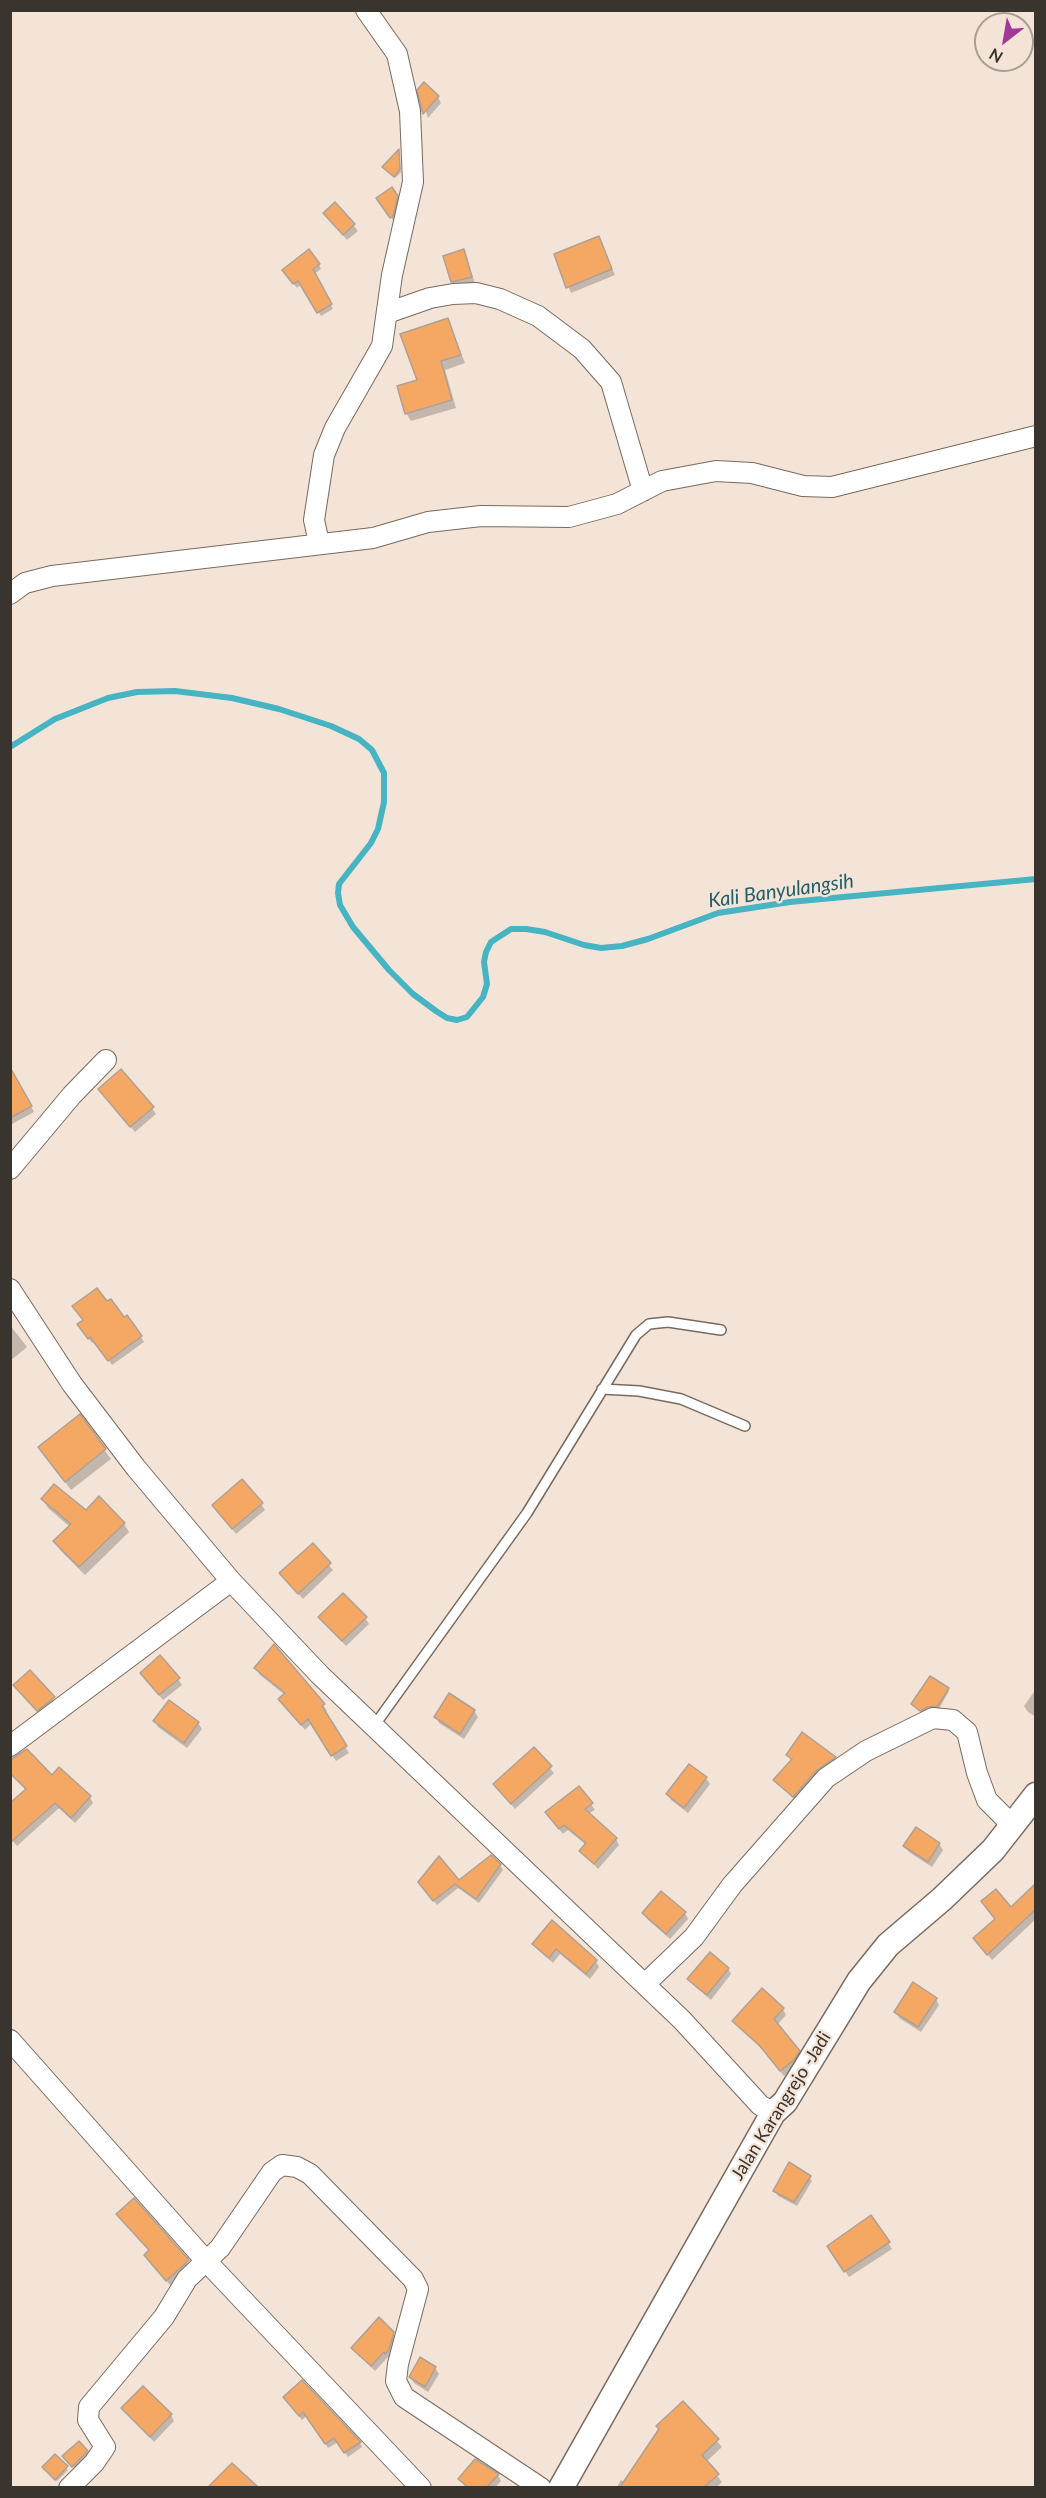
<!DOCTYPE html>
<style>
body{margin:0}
#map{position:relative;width:1046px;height:2498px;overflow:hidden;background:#f4e4d7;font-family:Lato,sans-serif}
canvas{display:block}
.frame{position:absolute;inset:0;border:12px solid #3a342f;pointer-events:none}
.north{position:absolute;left:974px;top:12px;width:60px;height:60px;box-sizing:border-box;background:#f4e4d7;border:2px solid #aa9e94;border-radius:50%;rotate:211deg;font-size:16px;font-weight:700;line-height:24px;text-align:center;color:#3a342f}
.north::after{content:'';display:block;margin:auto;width:21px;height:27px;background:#a33898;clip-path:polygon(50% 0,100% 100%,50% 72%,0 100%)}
</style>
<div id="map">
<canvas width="1046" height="2498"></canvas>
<div class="frame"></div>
<div class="north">N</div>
</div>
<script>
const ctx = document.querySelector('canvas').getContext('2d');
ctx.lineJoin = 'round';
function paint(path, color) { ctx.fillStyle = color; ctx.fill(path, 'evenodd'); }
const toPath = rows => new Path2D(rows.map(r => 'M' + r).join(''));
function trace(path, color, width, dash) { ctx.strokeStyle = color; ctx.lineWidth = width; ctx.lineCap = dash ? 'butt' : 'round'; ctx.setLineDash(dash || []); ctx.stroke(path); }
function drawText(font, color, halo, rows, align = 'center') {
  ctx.font = font + ' Lato,sans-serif'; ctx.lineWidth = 4.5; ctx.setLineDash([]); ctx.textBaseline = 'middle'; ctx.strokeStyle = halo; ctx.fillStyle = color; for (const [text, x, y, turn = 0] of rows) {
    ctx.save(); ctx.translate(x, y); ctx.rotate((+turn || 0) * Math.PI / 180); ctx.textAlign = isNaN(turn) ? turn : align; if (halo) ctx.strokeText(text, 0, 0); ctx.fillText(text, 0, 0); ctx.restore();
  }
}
const shadow = toPath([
 [419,90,438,97,441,103,428,118],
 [399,152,401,172,395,178,386,170],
 [396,197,400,203,395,223,381,204],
 [335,204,358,231,347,240,325,214],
 [601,244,615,275,571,293,556,255],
 [466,257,475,283,456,288,452,282],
 [319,265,321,269,314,274,333,309,321,316,301,284,297,288,286,274],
 [448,320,465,363,445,370,456,408,411,421,406,413],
 [18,1083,34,1112,10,1125,10,1087],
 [99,1089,152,1108,156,1114,135,1132],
 [10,1325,27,1347,10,1361],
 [82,1330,141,1337,144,1342,112,1365,95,1341,92,1343],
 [80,1417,111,1459,71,1490,40,1448],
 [43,1500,124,1524,129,1532,85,1575,60,1550,55,1541,70,1527,48,1508],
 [261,1504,265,1510,236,1534,214,1505],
 [312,1545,333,1570,303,1599,285,1579],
 [320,1617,365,1618,369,1624,346,1646],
 [256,1669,323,1705,327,1711,324,1713,349,1753,336,1761,312,1723,305,1730,284,1705,285,1695,260,1675],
 [30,1672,57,1704,41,1716,15,1686],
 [142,1673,178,1679,182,1685,163,1700],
 [948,1689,949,1691,939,1709,922,1713,912,1704],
 [1036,1689,1036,1717,1028,1712,1024,1706],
 [450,1695,474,1711,478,1717,464,1739,439,1723,436,1717],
 [155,1721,198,1723,202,1729,187,1748,158,1727],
 [802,1735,835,1758,838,1763,797,1802,775,1780,791,1761,788,1755],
 [534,1749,554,1773,515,1809,495,1785],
 [10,1763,52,1777,90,1797,93,1803,75,1823,59,1808,17,1846,10,1838,26,1790,10,1774],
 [689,1766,706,1778,710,1784,688,1813,671,1800,667,1794],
 [591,1804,595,1810,588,1814,616,1839,619,1845,598,1869,581,1851,586,1845,568,1830,563,1834,551,1819],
 [939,1844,943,1850,932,1867,909,1852,905,1846],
 [500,1865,503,1870,479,1903,458,1888,437,1905,423,1887,459,1882],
 [1029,1892,1036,1899,1036,1919,992,1960,979,1944,996,1921,982,1902,1011,1909],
 [644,1913,685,1913,688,1919,670,1939,647,1919],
 [552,1922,596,1961,599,1967,590,1979,560,1954,553,1963,538,1950,534,1944],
 [728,1968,731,1974,711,2000,693,1985,689,1979],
 [936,1999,939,2005,921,2032,899,2018,896,2012],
 [783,2009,786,2015,777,2025,802,2058,797,2066,784,2076,764,2051,738,2027,734,2021],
 [809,2177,812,2181,797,2206,778,2196,775,2191],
 [134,2200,191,2267,171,2286,149,2262,146,2256,150,2252,118,2215],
 [888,2243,892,2249,849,2277,832,2252],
 [393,2332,397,2339,390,2359,388,2357,375,2371,352,2348],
 [420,2359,435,2368,439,2374,428,2392,414,2383,410,2377],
 [284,2398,360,2443,362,2447,348,2457,338,2442,328,2448,307,2416,302,2420],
 [683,2403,722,2447,706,2462,722,2482,716,2488,616,2488,621,2480,625,2483],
 [123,2408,171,2415,174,2421,154,2442],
 [87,2452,88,2454,74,2468,66,2459],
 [55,2456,68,2470,57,2481,45,2470],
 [232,2465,256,2488,217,2488,214,2483],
 [498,2475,501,2481,495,2488,466,2488,460,2479]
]);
const stream = toPath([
 [10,747,55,719,108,698,137,692,175,691,232,698,279,709,331,726,359,739,372,750,384,773,384,802,378,829,371,843,339,884,338,893,340,905,353,927,389,970,413,994,436,1011,447,1018,457,1020,467,1017,483,997,487,984,484,962,486,952,491,942,511,929,526,929,545,932,584,945,601,948,622,946,648,939,718,913,790,902,1036,879]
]);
const building = toPath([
 [424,82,439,96,423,114,417,90,424,82],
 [399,149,400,169,394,177,382,167,399,149],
 [392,187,398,196,393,216,390,218,376,198,392,187],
 [335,202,355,224,343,235,323,213,335,202],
 [599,236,612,269,566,288,554,254,599,236],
 [309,249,320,264,313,269,332,304,317,313,298,281,293,284,282,270,309,249],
 [464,249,472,277,451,282,443,256,464,249],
 [448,318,461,355,441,361,452,400,405,414,397,386,417,380,400,334,448,318],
 [10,1067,32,1106,10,1118,10,1067],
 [121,1069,154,1107,130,1127,98,1089,121,1069],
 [97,1288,107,1301,111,1299,124,1317,127,1315,142,1336,108,1361,90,1337,88,1339,77,1324,83,1320,72,1306,97,1288],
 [80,1414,106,1449,65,1482,38,1447,80,1414],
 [242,1479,263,1503,232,1529,212,1505,242,1479],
 [54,1484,86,1510,99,1496,125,1523,79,1567,53,1541,71,1524,41,1499,54,1484],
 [313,1543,331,1563,298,1594,279,1573,313,1543],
 [343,1593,367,1617,342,1641,318,1617,343,1593],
 [274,1644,325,1704,322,1706,347,1746,331,1756,308,1719,301,1725,278,1699,285,1693,254,1668,274,1644],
 [160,1655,180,1678,159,1695,140,1673,160,1655],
 [30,1670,55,1697,37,1711,13,1685,30,1670],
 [930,1676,949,1688,938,1706,928,1707,920,1711,911,1704,930,1676],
 [449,1693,475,1710,460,1734,434,1717,449,1693],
 [169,1700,199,1722,184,1743,153,1721,169,1700],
 [802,1732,836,1757,817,1770,793,1797,773,1780,792,1759,786,1755,802,1732],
 [534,1747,552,1766,511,1804,493,1784,534,1747],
 [27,1749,52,1775,59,1767,91,1796,71,1818,55,1803,10,1843,10,1803,26,1789,10,1773,10,1760,27,1749],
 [689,1764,707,1777,684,1808,666,1794,689,1764],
 [579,1786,593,1803,585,1809,617,1838,594,1864,579,1851,586,1843,564,1825,559,1829,545,1812,579,1786],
 [916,1827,940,1843,928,1862,903,1846,916,1827],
 [491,1855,501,1864,476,1899,455,1884,433,1901,418,1882,439,1856,459,1880,491,1855],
 [1035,1884,1035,1910,987,1955,973,1938,995,1919,981,1901,996,1889,1011,1907,1035,1884],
 [661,1891,686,1912,666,1934,642,1913,661,1891],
 [552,1920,597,1960,586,1974,556,1949,549,1958,532,1944,552,1920],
 [710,1952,729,1968,707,1995,687,1979,710,1952],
 [913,1982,937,1998,918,2027,894,2012,913,1982],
 [762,1988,784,2008,774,2019,800,2051,794,2060,780,2071,759,2045,732,2021,762,1988],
 [789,2162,811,2176,794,2202,773,2191,789,2162],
 [134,2198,189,2260,166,2281,144,2255,149,2250,116,2214,134,2198],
 [871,2215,890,2242,844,2272,827,2246,871,2215],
 [379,2317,394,2332,389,2350,385,2354,384,2352,371,2366,351,2348,379,2317],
 [420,2357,436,2367,425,2387,409,2377,420,2357],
 [302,2380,361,2442,344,2453,334,2438,325,2444,303,2412,299,2416,283,2397,302,2380],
 [143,2386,172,2414,150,2437,121,2408,143,2386],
 [683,2401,719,2439,702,2455,719,2474,704,2487,620,2487,659,2429,656,2426,683,2401],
 [79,2441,88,2451,72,2467,62,2456,79,2441],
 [55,2454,68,2466,55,2480,42,2467,55,2454],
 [475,2459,499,2474,487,2487,468,2487,458,2479,475,2459],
 [232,2463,258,2487,208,2487,232,2463]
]);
const service = toPath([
 [602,1389,639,1391,681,1399,745,1426],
 [374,1726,527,1513,636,1335,649,1324,668,1322,721,1330]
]);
const minor = toPath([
 [387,313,430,298,453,294,476,293,500,299,538,316,582,349,611,382,643,491],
 [319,543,314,520,324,455,335,428,382,346,392,275,413,182,410,111,397,54,366,10],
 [10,594,25,583,52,576,373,538,428,522,481,516,569,517,617,504,662,481,716,471,752,473,803,486,832,487,1036,436],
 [10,1169,72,1095,106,1060],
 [10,1289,72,1384,136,1468,231,1581,320,1675,682,2020,760,2105,773,2113],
 [10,1746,231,1581],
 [645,1984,694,1937,732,1885,826,1778,866,1751,933,1718,953,1720,967,1732,977,1773,987,1800,1012,1825],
 [10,2040,207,2262,421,2488],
 [69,2488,94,2463,105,2447,88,2420,89,2407,164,2317,187,2279,220,2248,272,2172,282,2165,297,2167,310,2174,413,2279,418,2289,398,2364,396,2381,404,2397,541,2488]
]);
const tertiary = toPath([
 [561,2488,773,2113,785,2102,859,1981,888,1945,942,1899,993,1850,1036,1795]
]);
const streetNames = [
 ["Jalan Karangrejo -Jadi",781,2106,-58]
];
const waterNames = [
 ["Kali Banyulangsih",781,891,-8]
];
paint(shadow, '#0003');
trace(stream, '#47b4c3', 6);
paint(building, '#f5a864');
trace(building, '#afa094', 1.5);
trace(service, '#786a5e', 12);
trace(minor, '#786a5e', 22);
trace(tertiary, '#786a5e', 27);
trace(service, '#fff', 9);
trace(minor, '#fff', 20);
trace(tertiary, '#fff', 24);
drawText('18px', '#3a342f', '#f4e4d7', streetNames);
drawText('italic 20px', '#235f67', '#f4e4d7', waterNames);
</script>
